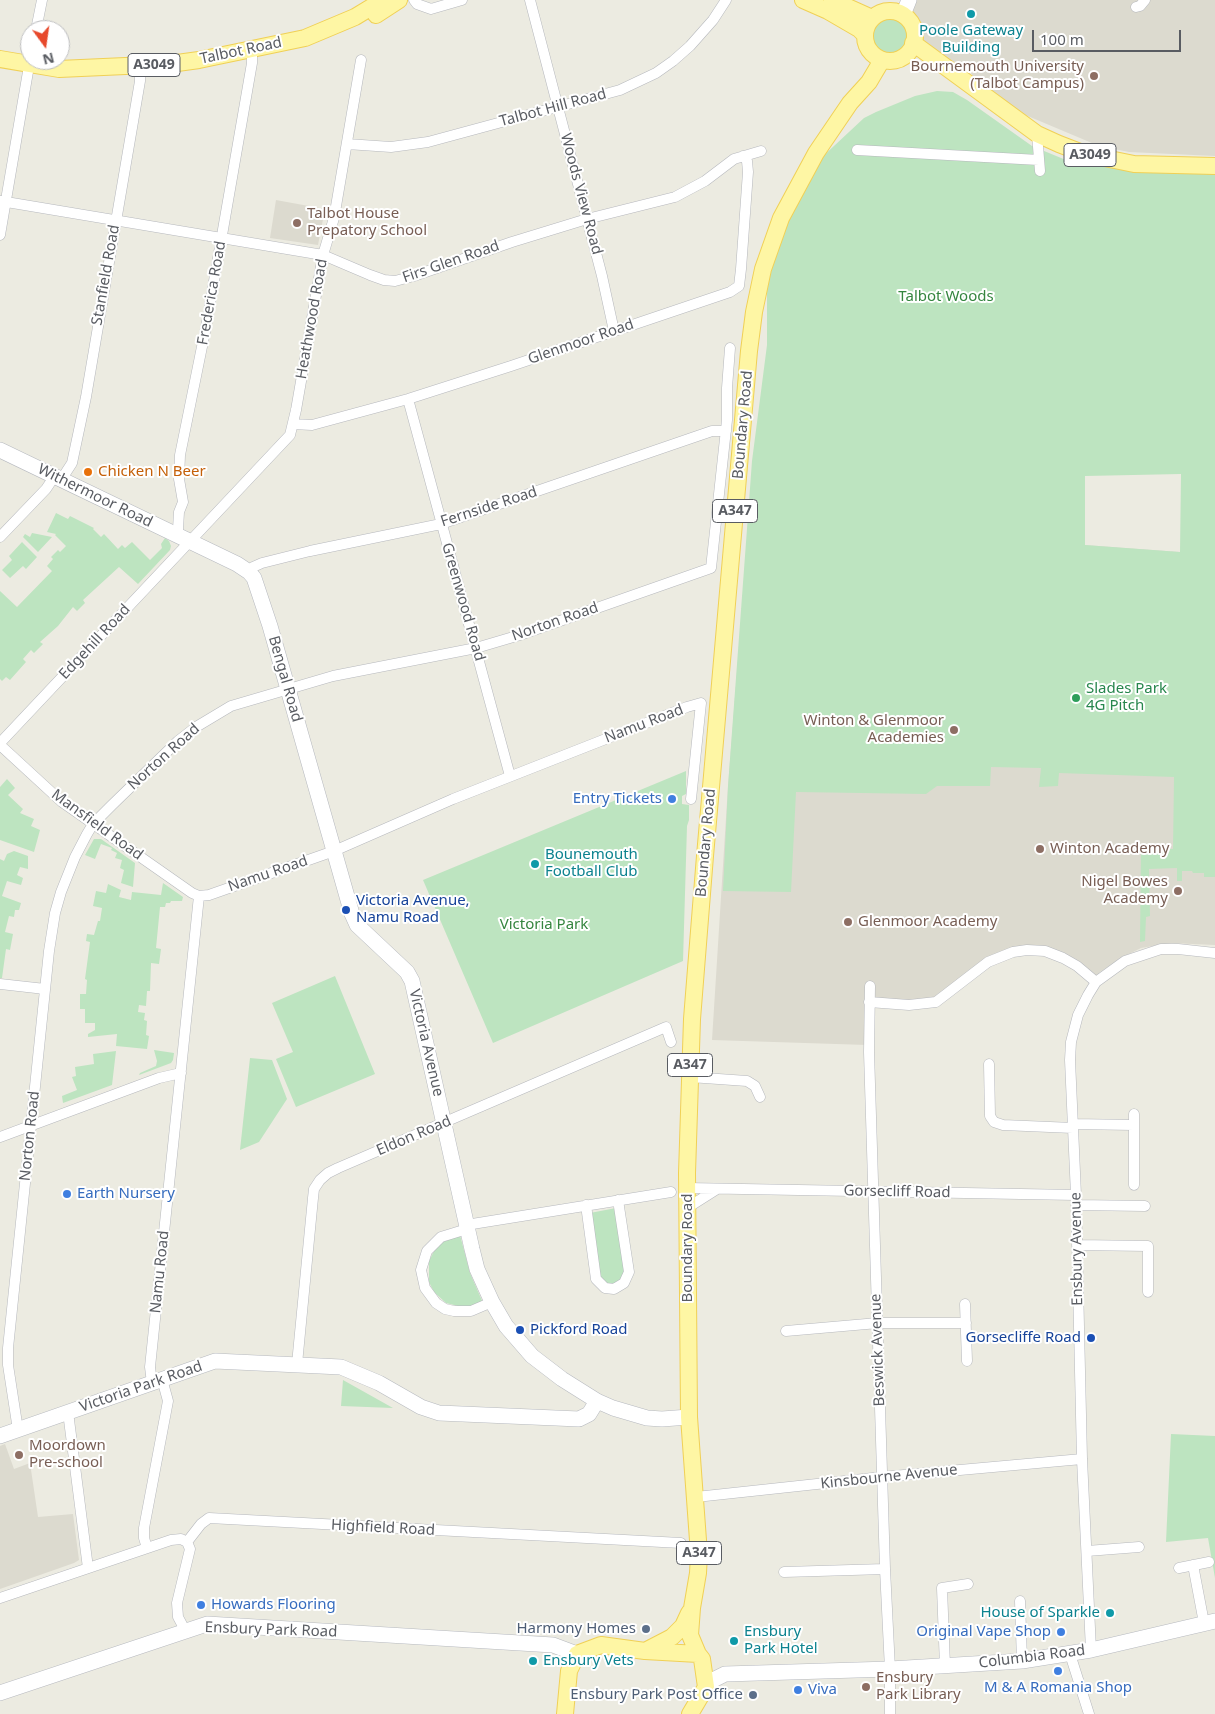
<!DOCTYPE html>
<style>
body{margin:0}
#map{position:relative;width:1215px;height:1714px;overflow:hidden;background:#ecebe1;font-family:"Noto Sans",sans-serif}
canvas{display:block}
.north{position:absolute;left:20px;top:20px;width:50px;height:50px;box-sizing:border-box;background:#fff;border:1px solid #bdbec0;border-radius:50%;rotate:166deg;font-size:14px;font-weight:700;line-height:20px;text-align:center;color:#595c62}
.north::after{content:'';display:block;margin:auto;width:18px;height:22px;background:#e7492c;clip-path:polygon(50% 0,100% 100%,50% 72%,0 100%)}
.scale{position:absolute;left:1032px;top:30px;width:149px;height:22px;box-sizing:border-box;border:2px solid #595c62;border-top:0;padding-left:6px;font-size:15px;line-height:18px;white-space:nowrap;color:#595c62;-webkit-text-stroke:4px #fff;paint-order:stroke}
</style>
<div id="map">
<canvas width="1215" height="1714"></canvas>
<div class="north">N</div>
<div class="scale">100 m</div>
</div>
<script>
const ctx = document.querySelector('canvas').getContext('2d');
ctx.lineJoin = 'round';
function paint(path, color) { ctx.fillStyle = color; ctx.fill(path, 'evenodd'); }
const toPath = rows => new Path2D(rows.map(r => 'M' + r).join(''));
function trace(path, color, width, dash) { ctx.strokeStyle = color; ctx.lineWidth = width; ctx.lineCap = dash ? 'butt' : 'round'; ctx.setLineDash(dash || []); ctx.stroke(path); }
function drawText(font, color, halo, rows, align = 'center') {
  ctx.font = font + ' "Noto Sans",sans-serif'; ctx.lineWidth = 4; ctx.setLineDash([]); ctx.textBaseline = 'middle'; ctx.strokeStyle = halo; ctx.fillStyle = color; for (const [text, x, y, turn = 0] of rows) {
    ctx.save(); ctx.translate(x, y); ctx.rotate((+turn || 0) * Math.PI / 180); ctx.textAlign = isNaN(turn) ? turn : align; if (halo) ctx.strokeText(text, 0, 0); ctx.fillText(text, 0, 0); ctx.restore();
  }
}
const education = toPath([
 [909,0,1215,0,1215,156,1129,152,1099,146,1004,106,976,80,962,62,952,73,914,37,912,25,903,16],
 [276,200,325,209,318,245,270,238],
 [1085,476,1085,545,1180,552,1174,765,1174,845,1215,828,1215,945,1171,943,1141,948,1121,958,1100,972,1093,980,1045,951,1000,957,936,1002,870,1002,867,1045,712,1040,728,786,752,480],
 [5,1444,14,1469,30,1463,38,1517,73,1514,79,1560,74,1563,0,1589,0,1446]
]);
const green = toPath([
 '865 36a25 25 0 1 1 50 0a25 25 0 1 1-50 0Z',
 [937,91,953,92,967,100,1032,146,1078,165,1215,172,1215,877,1204,877,1204,873,1193,873,1192,871,1182,871,1182,881,1177,881,1177,868,1149,869,1150,916,1146,917,1145,941,1140,942,1141,848,1173,849,1174,777,1059,773,1058,786,1039,787,1041,768,991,767,990,786,937,786,926,794,796,792,791,892,723,891,728,786,752,461,767,345,767,287,783,228,820,159,864,118,876,112,915,96],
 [1181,474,1180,552,1085,545,1085,476],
 [56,513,68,519,70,516,94,528,93,529,101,537,104,534,118,549,122,545,125,548,132,542,150,560,162,548,161,544,165,538,169,541,171,546,170,550,138,584,119,567,83,600,85,603,77,611,73,607,58,626,40,642,43,644,34,653,31,650,23,659,26,662,10,680,6,677,2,681,0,679,0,591,17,607,52,571,47,566,53,559,51,557,58,550,60,552,66,546,55,535,56,534,47,532],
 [32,533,52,537,38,552,23,537,25,534,30,537],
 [22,542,37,557,26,569,23,566,10,578,2,570,12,560,9,556,11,554],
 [686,771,686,794,682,796,682,804,689,805,689,820,687,826,683,961,493,1043,423,880],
 [7,779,15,788,8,795,23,809,20,813,34,819,31,826,40,830,34,852,0,840,0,787],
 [94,839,101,839,135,863,133,887,121,883,124,870,120,868,122,860,115,858,117,853,111,850,112,848,101,844,95,859,85,855],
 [14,851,28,856,28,869,20,867,17,875,23,878,21,885,7,881,2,896,21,903,19,910,15,910,14,917,9,916,5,932,13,934,10,950,6,949,2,978,0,978,0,859,4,861,7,854],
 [163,883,183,897,182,901,171,901,170,903,166,903,165,907,160,907,156,948,161,949,159,964,151,963,150,991,147,991,146,1006,139,1005,138,1012,145,1013,144,1020,147,1021,146,1035,149,1036,147,1049,116,1046,117,1034,88,1037,88,1034,95,1030,95,1023,85,1023,85,1009,80,1009,80,994,86,994,87,980,85,979,90,942,86,941,87,934,94,935,98,921,100,921,102,908,93,906,96,891,106,893,108,884,121,890,119,897,131,900,132,892,161,895],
 [335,976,375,1074,296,1107,276,1059,293,1052,272,1003],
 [154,1050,174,1053,173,1060,171,1063,139,1075,140,1073,156,1066,157,1061],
 [116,1051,112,1085,63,1103,62,1096,77,1090,72,1077,76,1076,75,1067,94,1064,93,1054],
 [250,1058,272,1060,287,1099,259,1142,240,1150],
 [616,1208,625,1267,624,1275,617,1284,609,1285,600,1278,590,1213],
 [460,1235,470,1273,483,1303,478,1306,462,1307,446,1303,434,1292,429,1282,429,1261,434,1251,442,1242],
 [343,1380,393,1408,341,1406],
 [1171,1434,1215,1436,1215,1578,1208,1538,1166,1542]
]);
const street = toPath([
 [414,0,417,4,431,9,462,0],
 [530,0,602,276,614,331],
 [1136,7,1140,6,1145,0],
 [36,30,42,0],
 [1037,134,1040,171],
 [347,144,391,147,428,142,620,90,656,73,673,61,690,46,713,20,726,0],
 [857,150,1039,160],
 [0,201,323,255,370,275,384,280,395,281,414,276,512,242,587,219,675,197,705,181,734,159,761,151],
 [0,235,30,60],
 [408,399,510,776],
 [293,424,312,425,408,399,511,366,730,292,739,286,741,269,748,172,747,161,743,156],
 [61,480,72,463,86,397,140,81,140,66],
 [179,536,178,529,179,512,183,502,179,479,180,455,206,327,252,63,252,49],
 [0,537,46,489,54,477],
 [249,572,253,567,262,563,310,551,441,524,712,431,726,431],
 [0,743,290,435,296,410,323,255,334,218,361,60],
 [0,745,62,802,192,893,199,896],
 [0,984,45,989],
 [870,986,869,1052,885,1569,890,1669,890,1714],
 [869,1002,909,1005,936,1002,988,962,1013,952,1027,950,1045,951,1063,958,1077,966,1096,982],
 [989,1064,990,1116,994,1122,1003,1125,1073,1128],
 [690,1077,747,1081,755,1086,760,1097],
 [1073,1124,1134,1125],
 [0,1137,159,1078,181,1073],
 [1134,1185,1134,1114],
 [687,1188,1076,1195],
 [586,1205,596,1279,605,1288,614,1289,624,1283,629,1272,618,1200],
 [1077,1205,1145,1206],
 [687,1208,717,1189],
 [466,1225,671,1192],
 [467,1229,441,1237,427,1251,421,1270,425,1288,436,1303,445,1309,454,1311,471,1311,492,1302],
 [1077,1245,1148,1246,1148,1292],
 [965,1304,967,1361],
 [786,1331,878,1323,966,1323],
 [297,1364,313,1198,314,1189,320,1180,328,1173,338,1168,666,1027,671,1042],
 [152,1383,150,1367,199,896,209,895,334,851,453,799,687,707,701,703,691,799],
 [68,1412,88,1568],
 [18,1430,8,1365,8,1348,49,951,55,913,61,892,75,857,87,834,93,824,112,805,178,741,196,727,231,706,333,676,476,648,520,635,711,568,727,420,727,388,730,348],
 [696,1497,882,1477,1082,1459],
 [147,1548,144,1538,144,1528,168,1401,162,1379],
 [1087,1551,1139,1547],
 [1193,1565,1204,1623],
 [1179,1568,1209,1562],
 [784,1572,885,1569],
 [0,1598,171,1540,181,1539,187,1542],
 [1020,1601,1022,1661],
 [185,1630,178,1617,177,1603,190,1549,187,1542,201,1524,209,1518,681,1543],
 [1091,1650,1082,1459,1076,1195,1070,1060,1071,1042,1078,1015,1088,995,1096,982,1125,961,1161,949,1178,949,1215,953],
 [1070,1654,1089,1714],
 [945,1666,942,1588,968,1584]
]);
const secondary = toPath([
 [903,15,909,0],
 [0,450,237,564,249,572,254,578,270,626,352,914,357,925,407,972,412,981,472,1249,477,1269,492,1302,506,1326,532,1356,562,1379,597,1401,613,1408,647,1418,662,1419,689,1417],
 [0,1436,215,1361,341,1367,379,1383,421,1407,439,1413,579,1419,589,1414,597,1401],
 [706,1687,715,1679,725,1674,890,1669,1022,1661,1091,1650,1215,1621],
 [0,1693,207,1624,553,1645,577,1654]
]);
const primary = toPath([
 [803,0,828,11,859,29,865,35],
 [832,0,872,18],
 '865 36a25 25 0 1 1 50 0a25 25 0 1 1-50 0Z',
 [376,15,399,0],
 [913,43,1037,134,1059,144,1085,154,1134,164,1215,166],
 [0,59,59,69,170,64,199,60,305,38,355,17,383,0],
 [645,1651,672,1637,683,1626,689,1613],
 [565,1714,569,1671,577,1654,601,1645,645,1651,698,1654],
 [690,1714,706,1687,702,1659,698,1654,690,1635,692,1608,698,1573,699,1554,689,1417,687,1173,692,1019,705,856,749,351,754,312,763,269,781,218,816,153,850,103,869,82,882,60]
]);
const markers = [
 [971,14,5,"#0f9aa8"],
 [1094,76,5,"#8d6e63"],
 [297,223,5,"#8d6e63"],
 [88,472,5,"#e8710a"],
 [1076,698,5,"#2e9e5b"],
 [954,730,5,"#8d6e63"],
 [672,799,5,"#3f7fe0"],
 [1040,849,5,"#8d6e63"],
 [535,864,5,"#0f9aa8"],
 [1178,891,5,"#8d6e63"],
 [346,910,5,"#1a4fb4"],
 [848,922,5,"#8d6e63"],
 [67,1194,5,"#3f7fe0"],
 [520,1330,5,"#1a4fb4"],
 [1091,1338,5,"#1a4fb4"],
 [19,1455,5,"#8d6e63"],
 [201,1605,5,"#3f7fe0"],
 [1110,1613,5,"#0f9aa8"],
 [646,1629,5,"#5c6f8a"],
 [1061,1632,5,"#3f7fe0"],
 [734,1641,5,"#0f9aa8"],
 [533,1661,5,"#0f9aa8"],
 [1058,1671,5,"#3f7fe0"],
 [866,1687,5,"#8d6e63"],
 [798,1690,5,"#3f7fe0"],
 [753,1695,5,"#5c6f8a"]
];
const shields = [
 [154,65,52],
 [1090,155,52],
 [735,511,45],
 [690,1065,45],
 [699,1553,45]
];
const shieldNames = [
 ["A3049",154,65],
 ["A3049",1090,155],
 ["A347",735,511],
 ["A347",690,1065],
 ["A347",699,1553]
];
const cultureNames = [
 ["Poole Gateway",971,31,"center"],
 ["Building",971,48,"center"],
 ["Bounemouth",545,855],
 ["Football Club",545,872],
 ["House of Sparkle",1100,1613,"right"],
 ["Ensbury",744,1632],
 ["Park Hotel",744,1649],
 ["Ensbury Vets",543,1661]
];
const streetNames = [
 ["Talbot Road",241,51,-12],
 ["Talbot Hill Road",553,108,-15],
 ["Woods View Road",581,194,75],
 ["Firs Glen Road",451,262,-19],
 ["Stanfield Road",106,275,-80],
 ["Frederica Road",212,293,-80],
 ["Heathwood Road",312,319,-80],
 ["Glenmoor Road",581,342,-19],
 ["Boundary Road",743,425,-85],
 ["Withermoor Road",95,496,26],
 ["Fernside Road",489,507,-18],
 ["Greenwood Road",463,602,74],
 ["Norton Road",555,622,-19],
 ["Edgehill Road",95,642,-47],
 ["Bengal Road",285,679,74],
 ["Namu Road",644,724,-21],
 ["Norton Road",164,757,-42],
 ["Mansfield Road",97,825,36],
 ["Boundary Road",706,843,-85],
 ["Namu Road",268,874,-19],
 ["Victoria Avenue",426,1043,77],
 ["Norton Road",30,1136,-84],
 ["Eldon Road",414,1136,-23],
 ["Gorsecliff Road",897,1192,1],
 ["Boundary Road",688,1248,-90],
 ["Ensbury Avenue",1077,1249,-91],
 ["Namu Road",160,1272,-84],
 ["Beswick Avenue",878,1350,-92],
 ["Victoria Park Road",141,1387,-19],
 ["Kinsbourne Avenue",889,1477,-6],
 ["Highfield Road",383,1528,3],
 ["Ensbury Park Road",271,1630,2],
 ["Columbia Road",1032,1657,-7]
];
const educationNames = [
 ["Bournemouth University",1084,67,"right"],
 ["(Talbot Campus)",1084,84,"right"],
 ["Talbot House",307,214],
 ["Prepatory School",307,231],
 ["Winton & Glenmoor",944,721,"right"],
 ["Academies",944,738,"right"],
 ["Winton Academy",1050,849],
 ["Nigel Bowes",1168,882,"right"],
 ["Academy",1168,899,"right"],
 ["Glenmoor Academy",858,922],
 ["Moordown",29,1446],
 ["Pre-school",29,1463],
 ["Ensbury",876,1678],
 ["Park Library",876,1695]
];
const parkNames = [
 ["Talbot Woods",946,297],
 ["Victoria Park",544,925]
];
const foodNames = [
 ["Chicken N Beer",98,472]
];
const leisureNames = [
 ["Slades Park",1086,689],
 ["4G Pitch",1086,706]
];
const shopNames = [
 ["Entry Tickets",662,799,"right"],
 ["Earth Nursery",77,1194],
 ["Howards Flooring",211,1605],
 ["Original Vape Shop",1051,1632,"right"],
 ["M & A Romania Shop",1058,1688,"center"],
 ["Viva",808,1690]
];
const transitNames = [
 ["Victoria Avenue,",356,901],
 ["Namu Road",356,918],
 ["Pickford Road",530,1330],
 ["Gorsecliffe Road",1081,1338,"right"]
];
const serviceNames = [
 ["Harmony Homes",636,1629],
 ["Ensbury Park Post Office",743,1695]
];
paint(education, '#dcdacf');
paint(green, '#bde4c0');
trace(street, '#b6b8bd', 11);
trace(secondary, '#b6b9bf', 16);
trace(primary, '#f0d056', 18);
trace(street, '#fff', 10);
trace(secondary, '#fff', 15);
trace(primary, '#fef6a4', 16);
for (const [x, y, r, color] of markers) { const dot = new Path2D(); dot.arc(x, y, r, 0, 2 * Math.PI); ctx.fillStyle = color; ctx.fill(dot); trace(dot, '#fff', 2); }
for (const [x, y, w] of shields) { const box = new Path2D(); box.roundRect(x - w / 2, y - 11.5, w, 23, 4); ctx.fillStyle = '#fff'; ctx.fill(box); trace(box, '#595c62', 1); }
drawText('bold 14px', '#595c62', null, shieldNames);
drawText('15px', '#0d838f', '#fff', cultureNames, 'left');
drawText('15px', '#595c62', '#fff', streetNames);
drawText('15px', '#785e54', '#fff', educationNames, 'left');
drawText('15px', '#35853f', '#fff', parkNames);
drawText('15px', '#c56008', '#fff', foodNames, 'left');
drawText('15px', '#27864d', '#fff', leisureNames, 'left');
drawText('15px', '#366cbe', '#fff', shopNames, 'left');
drawText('15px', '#164399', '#fff', transitNames, 'left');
drawText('15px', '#4e5e75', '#fff', serviceNames, 'right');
</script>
